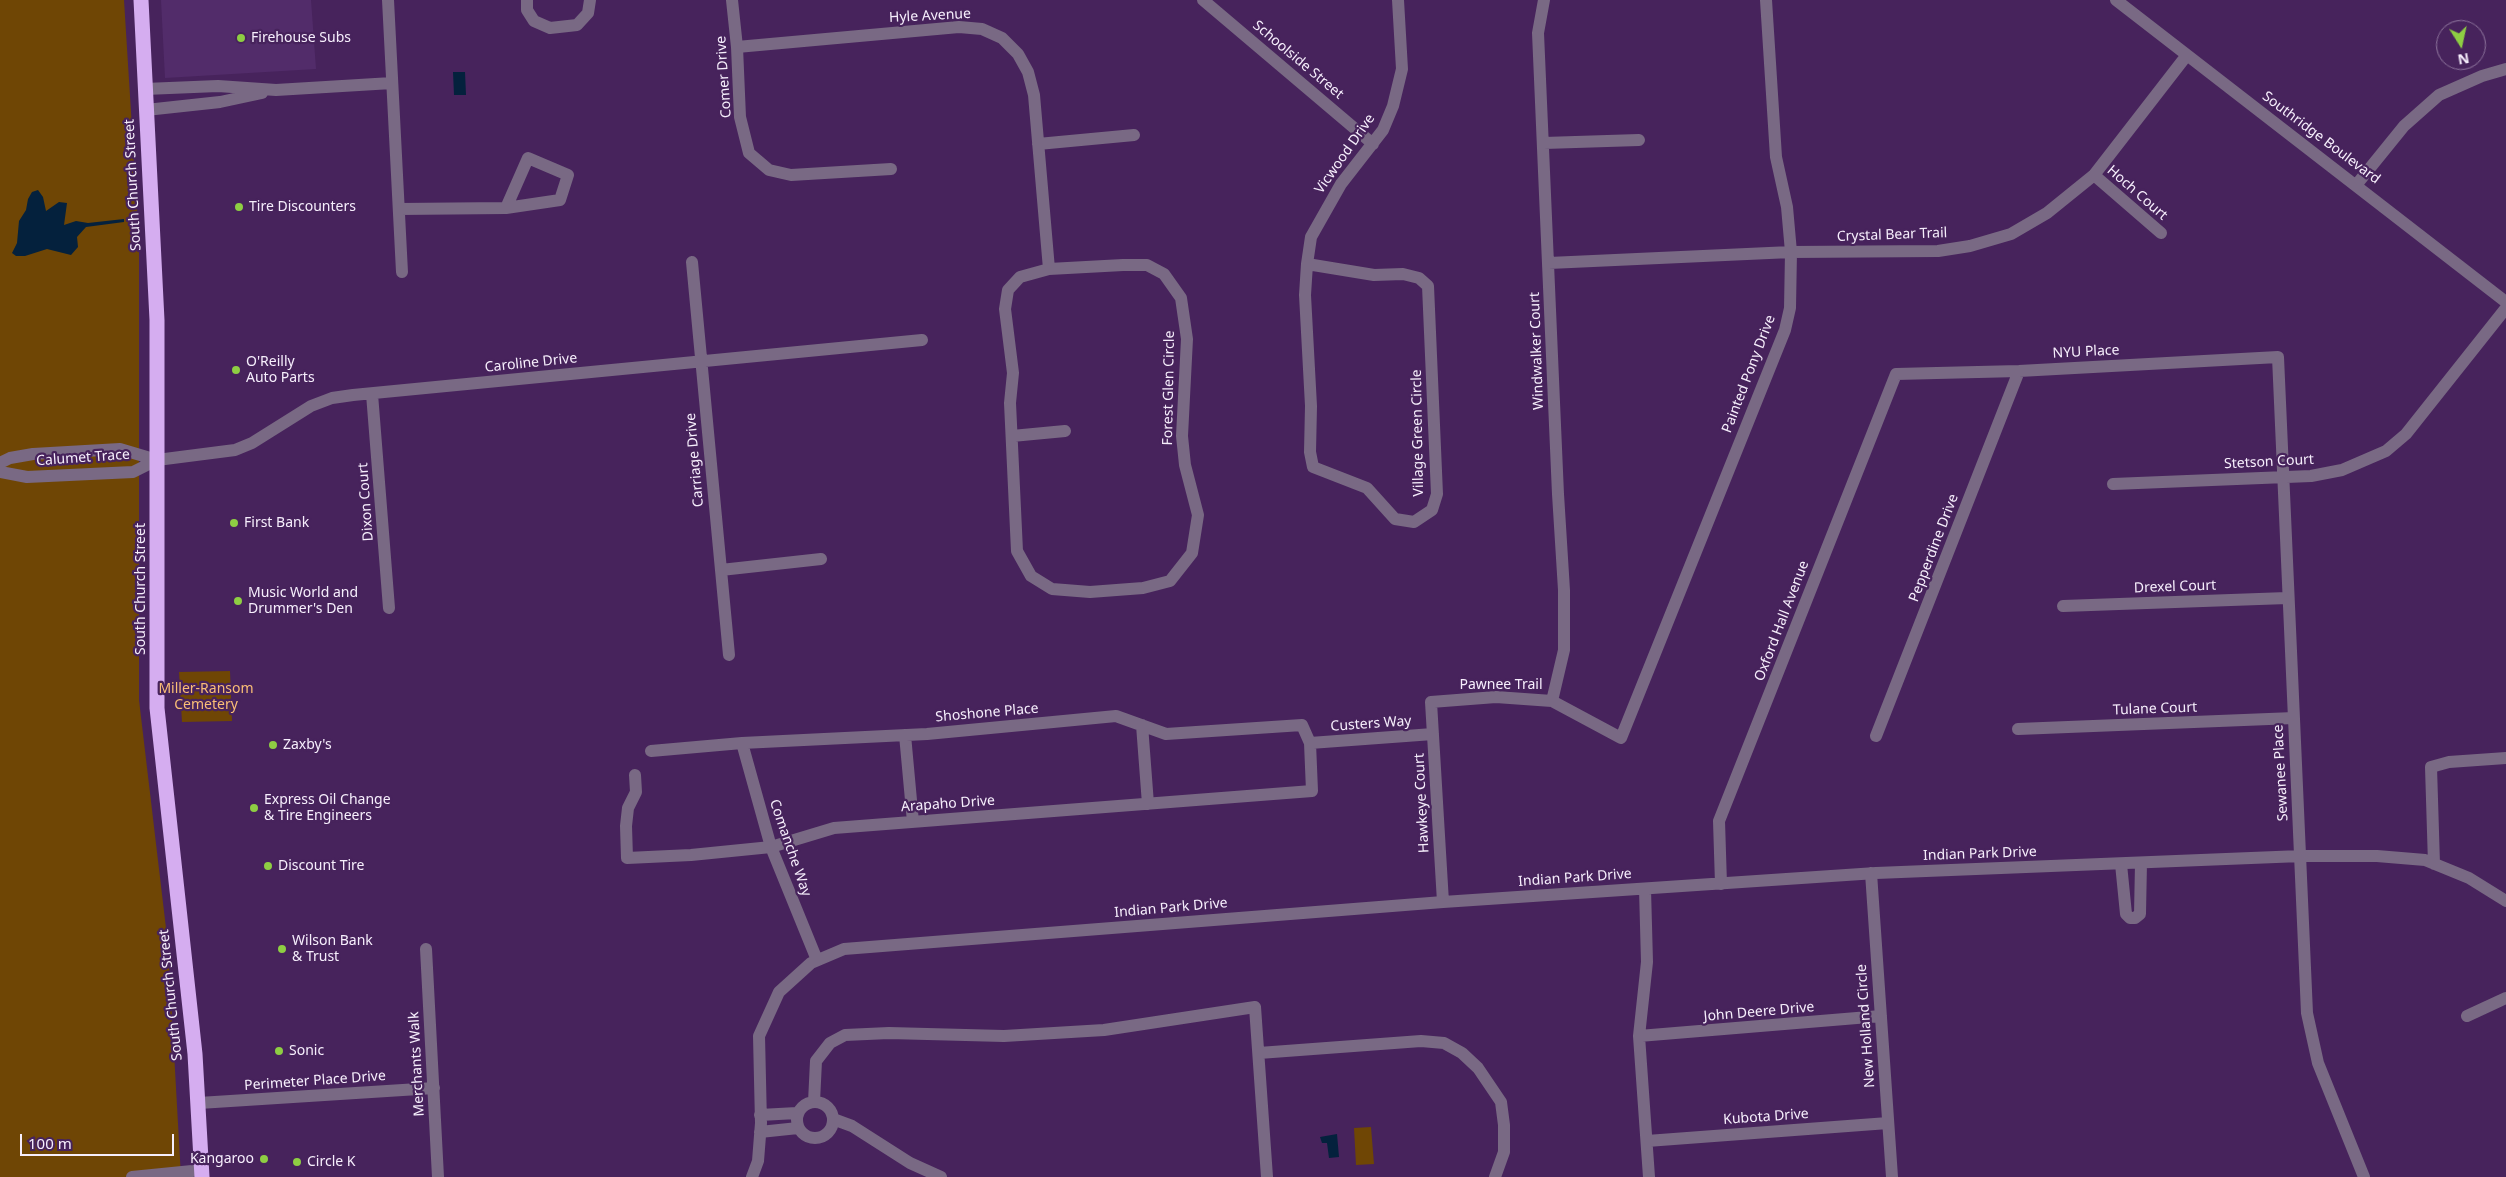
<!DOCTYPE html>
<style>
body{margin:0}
#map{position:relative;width:2506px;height:1177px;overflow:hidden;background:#47235c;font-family:"Noto Sans",sans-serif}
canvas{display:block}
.north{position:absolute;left:2436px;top:20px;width:50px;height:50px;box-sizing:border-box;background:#47235c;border:1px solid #8d749c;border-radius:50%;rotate:170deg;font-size:14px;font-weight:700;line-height:20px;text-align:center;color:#f6eefc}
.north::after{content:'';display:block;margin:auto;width:18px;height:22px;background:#8ece43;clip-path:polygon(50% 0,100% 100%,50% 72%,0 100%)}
.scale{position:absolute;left:20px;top:1134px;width:154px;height:22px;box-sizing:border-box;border:2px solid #f6eefc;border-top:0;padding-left:6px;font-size:15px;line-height:18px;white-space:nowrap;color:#f6eefc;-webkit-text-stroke:4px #47235c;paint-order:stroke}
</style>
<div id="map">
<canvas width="2506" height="1177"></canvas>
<div class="north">N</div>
<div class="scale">100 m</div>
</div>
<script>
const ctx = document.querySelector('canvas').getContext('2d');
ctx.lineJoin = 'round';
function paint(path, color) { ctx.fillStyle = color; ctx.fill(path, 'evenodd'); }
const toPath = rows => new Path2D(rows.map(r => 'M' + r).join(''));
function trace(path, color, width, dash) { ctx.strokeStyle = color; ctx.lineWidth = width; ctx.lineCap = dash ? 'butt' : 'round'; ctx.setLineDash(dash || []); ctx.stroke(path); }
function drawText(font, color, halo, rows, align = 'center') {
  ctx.font = font + ' "Noto Sans",sans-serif'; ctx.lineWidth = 4.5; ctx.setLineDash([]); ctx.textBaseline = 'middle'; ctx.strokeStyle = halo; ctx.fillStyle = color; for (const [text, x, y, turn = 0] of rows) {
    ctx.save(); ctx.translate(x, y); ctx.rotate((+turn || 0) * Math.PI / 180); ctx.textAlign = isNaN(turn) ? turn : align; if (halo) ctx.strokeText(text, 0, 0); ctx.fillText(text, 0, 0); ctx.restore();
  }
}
const built = toPath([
 [161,0,311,0,316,69,165,78]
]);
const green = toPath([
 [0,0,124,0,139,240,139,700,168,945,181,1177,0,1177],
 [230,671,232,721,182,722,179,672],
 [1371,1127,1374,1164,1356,1165,1354,1128]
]);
const water = toPath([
 [453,72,465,72,466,95,454,95],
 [38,190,43,197,46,211,59,202,67,203,64,225,76,221,88,223,124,219,124,222,86,227,77,237,78,247,71,255,47,249,25,256,16,256,12,253,17,243,19,221,26,210,28,199,32,192],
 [1337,1134,1339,1157,1329,1158,1327,1143,1322,1143,1320,1137]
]);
const minor = toPath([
 [388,0,402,272],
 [527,0,527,10,534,21,550,28,577,25,588,13,590,0],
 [732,0,737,47,740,117,749,153,769,170,791,175,891,169],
 [1203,0,1373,144],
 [1544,0,1538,33,1558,494,1564,590,1564,650,1552,701],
 [2116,0,2506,302],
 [737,47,959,27,982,29,1002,38,1018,54,1028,72,1034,95,1049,269],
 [145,89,218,86,276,90,392,83],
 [146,110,220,102,262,93],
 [1544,143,1639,140],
 [1038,144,1134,135],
 [2094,175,2161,233],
 [2357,184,2404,126,2439,95,2482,76,2506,69],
 [399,209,506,208,528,158,568,175,560,200,506,208],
 [692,262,729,655],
 [1549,263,1791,252,1938,251,1970,246,2011,234,2047,213,2094,175,2187,55],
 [1307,264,1374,275,1403,274,1419,278,1428,286,1437,494,1432,510,1414,522,1395,519,1367,488,1313,467,1310,452,1311,406,1305,295,1307,264,1311,237,1341,184,1383,130,1393,106,1402,69,1398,0],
 [1123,265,1147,265,1164,274,1181,298,1187,339,1182,436,1185,465,1198,515,1192,553,1170,581,1143,588,1090,592,1052,589,1031,576,1017,551,1010,403,1013,373,1005,309,1008,290,1020,277,1049,269,1123,265],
 [372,394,389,608],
 [1012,436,1065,431],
 [0,463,10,458,33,454,120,449,157,460],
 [0,472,27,477,133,472,157,460,235,450,252,443,311,406,332,398,353,395,922,340],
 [2113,484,2311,476,2342,470,2386,451,2406,434,2506,308],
 [721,570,821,559],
 [2063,606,2287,598],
 [1142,725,1148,804],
 [2018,729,2294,718],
 [905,735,913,822],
 [1876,736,2019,371],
 [742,743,771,847,817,960],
 [1310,743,1433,734],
 [635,775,636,792,628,808,626,826,627,858,691,855,771,847,834,828,1312,791,1310,743,1302,725,1166,734,1116,716,927,734,742,743,651,751],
 [2121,864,2126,914,2130,918,2135,918,2140,914,2141,863],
 [2434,864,2431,767,2449,762,2506,758],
 [1871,873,1892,1177],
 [1721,884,1719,821,1896,374,2019,371,2278,357,2307,1013,2318,1063,2364,1177],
 [1645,889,1647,962,1639,1036,1649,1177],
 [1443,902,1431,702,1496,697,1552,701,1621,738,1785,330,1790,308,1791,252,1787,207,1776,157,1766,0],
 [426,949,438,1177],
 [2467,1016,2506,998],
 [1639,1036,1881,1016],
 [1259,1053,1421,1041,1444,1043,1462,1053,1478,1068,1501,1102,1504,1125,1504,1152,1495,1177],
 '797 1120a18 18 0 1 1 36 0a18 18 0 1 1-36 0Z',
 [814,1102,816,1061,830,1043,845,1035,889,1033,1004,1036,1104,1030,1255,1007,1267,1177],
 [199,1103,434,1088],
 [760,1115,797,1113],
 [833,1119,852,1126,910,1163,941,1177],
 [760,1132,798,1128],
 [1647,1141,1888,1123],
 [132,1177,202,1170],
 [752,1177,758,1161,761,1123,759,1036,779,992,811,963,844,949,1443,902,1876,873,2301,856,2377,856,2425,860,2469,878,2506,901]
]);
const highway = toPath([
 [141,0,157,320,157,708,195,1054,202,1177]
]);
const markers = [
 [241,38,5,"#8ece43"],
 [239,207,5,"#8ece43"],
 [236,370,5,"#8ece43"],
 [234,523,5,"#8ece43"],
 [238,601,5,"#8ece43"],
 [273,745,5,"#8ece43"],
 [254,808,5,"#8ece43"],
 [268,866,5,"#8ece43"],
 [282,949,5,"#8ece43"],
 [279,1051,5,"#8ece43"],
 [264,1159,5,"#8ece43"],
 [297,1162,5,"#8ece43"]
];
const streetNames = [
 ["Hyle Avenue",930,16,-3],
 ["Schoolside Street",1298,60,40],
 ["Comer Drive",724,77,-94],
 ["Southridge Boulevard",2321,138,37],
 ["Vicwood Drive",1345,154,-55],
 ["South Church Street",133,185,-93],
 ["Hoch Court",2137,193,41],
 ["Crystal Bear Trail",1892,235,-2],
 ["Windwalker Court",1537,351,-92],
 ["NYU Place",2086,352,-3],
 ["Caroline Drive",531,363,-6],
 ["Painted Pony Drive",1749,374,-69],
 ["Forest Glen Circle",1169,388,-89],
 ["Village Green Circle",1418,433,-91],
 ["Calumet Trace",83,458,-4],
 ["Carriage Drive",695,460,-95],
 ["Stetson Court",2269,462,-3],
 ["Dixon Court",366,502,-94],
 ["Pepperdine Drive",1934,548,-69],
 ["Drexel Court",2175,587,-2],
 ["South Church Street",141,589,-90],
 ["Oxford Hall Avenue",1782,621,-69],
 ["Pawnee Trail",1501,685],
 ["Tulane Court",2155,709,-2],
 ["Shoshone Place",987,713,-5],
 ["Custers Way",1371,724,-4],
 ["Sewanee Place",2281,773,-93],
 ["Hawkeye Court",1422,803,-93],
 ["Arapaho Drive",948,804,-4],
 ["Comanche Way",790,848,71],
 ["Indian Park Drive",1980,854,-2],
 ["Indian Park Drive",1575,878,-4],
 ["Indian Park Drive",1171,908,-5],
 ["South Church Street",171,995,-96],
 ["John Deere Drive",1759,1012,-5],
 ["New Holland Circle",1866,1026,-94],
 ["Merchants Walk",417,1064,-93],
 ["Perimeter Place Drive",315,1081,-4],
 ["Kubota Drive",1766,1117,-4]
];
const poiNames = [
 ["Firehouse Subs",251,38],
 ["Tire Discounters",249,207],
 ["O'Reilly",246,362],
 ["Auto Parts",246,378],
 ["First Bank",244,523],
 ["Music World and",248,593],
 ["Drummer's Den",248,609],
 ["Zaxby's",283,745],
 ["Express Oil Change",264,800],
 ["& Tire Engineers",264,816],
 ["Discount Tire",278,866],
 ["Wilson Bank",292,941],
 ["& Trust",292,957],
 ["Sonic",289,1051],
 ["Kangaroo",254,1159,"right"],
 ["Circle K",307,1162]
];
const parkNames = [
 ["Miller-Ransom",206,689],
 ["Cemetery",206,705]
];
paint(built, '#522c6a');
paint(green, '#6f4605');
paint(water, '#04213d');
trace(minor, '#796984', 12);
trace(highway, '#d5adf0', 15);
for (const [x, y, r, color] of markers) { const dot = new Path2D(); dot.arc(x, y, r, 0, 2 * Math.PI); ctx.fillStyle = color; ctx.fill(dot); trace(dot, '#47235c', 2); }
drawText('14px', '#f6eefc', '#47235c', streetNames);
drawText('14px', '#f6eefc', '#47235c', poiNames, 'left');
drawText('14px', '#fabe76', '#47235c', parkNames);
</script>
